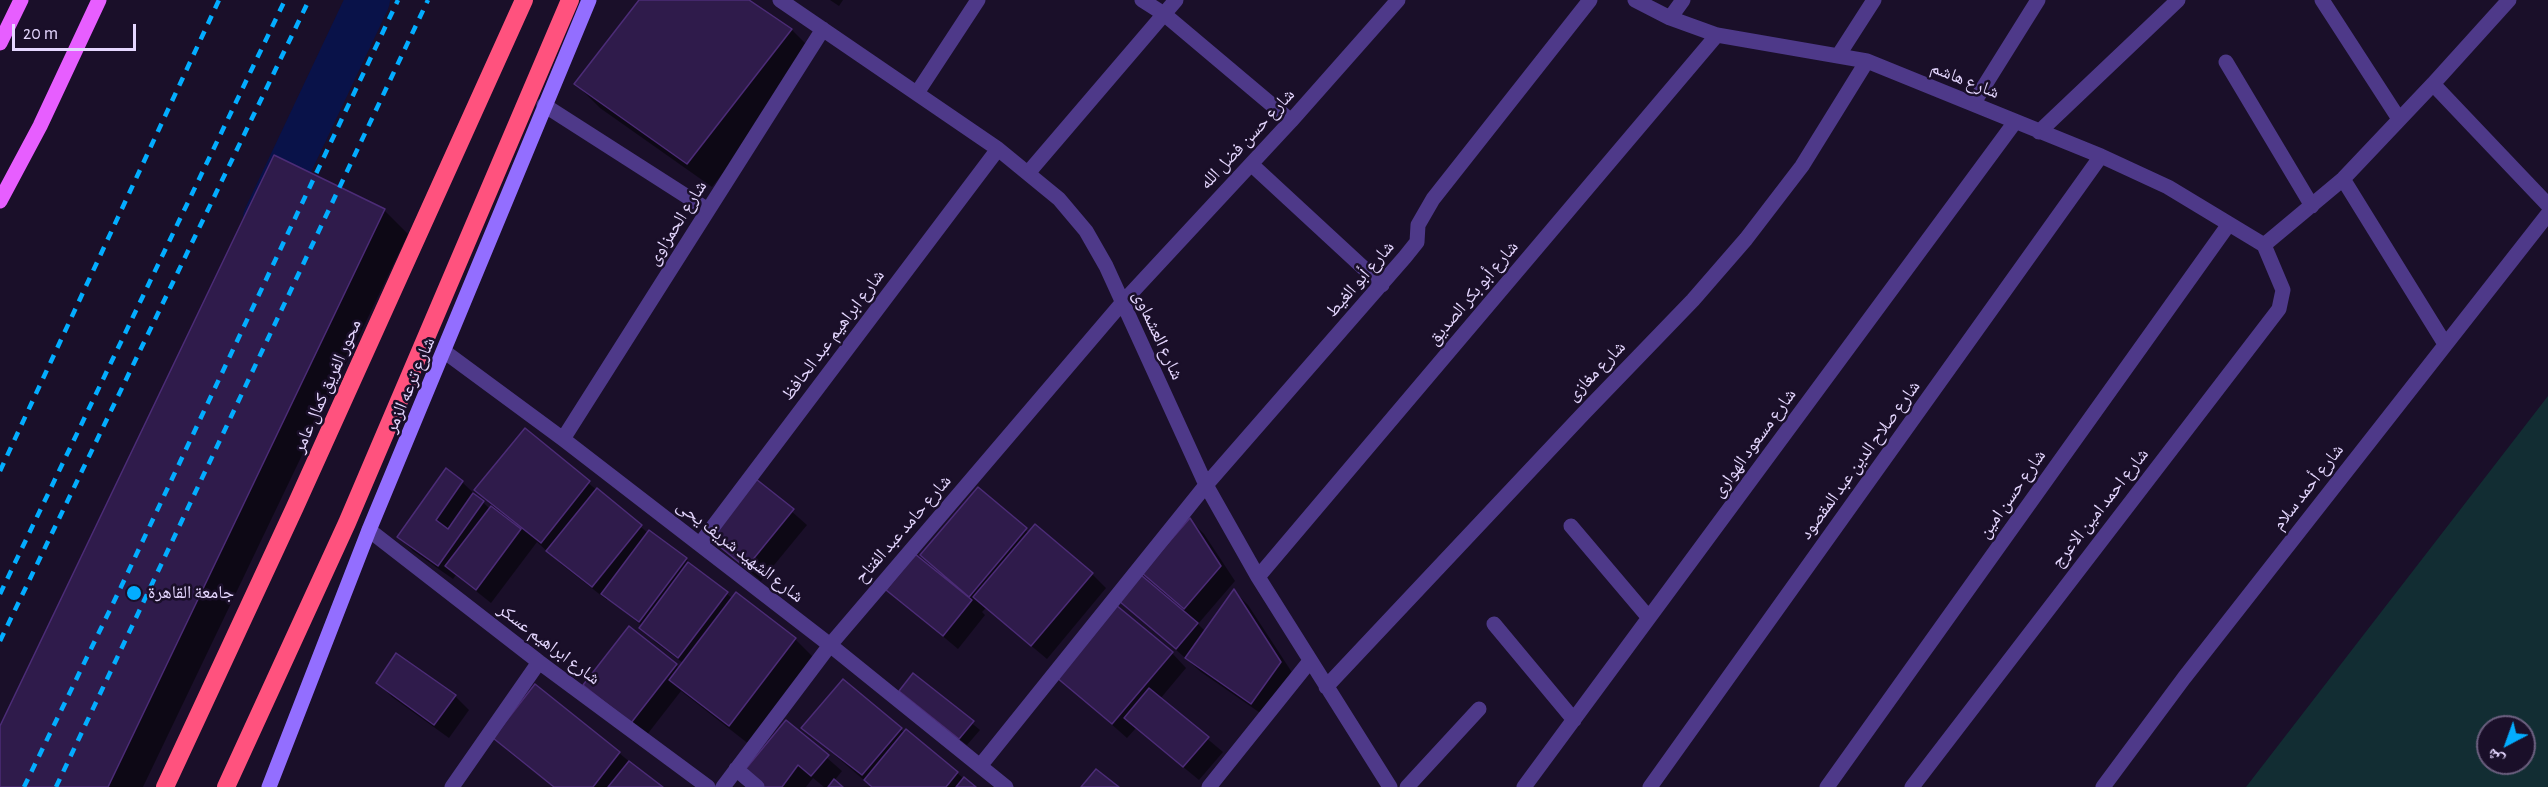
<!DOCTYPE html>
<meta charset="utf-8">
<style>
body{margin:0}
#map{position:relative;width:2548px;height:787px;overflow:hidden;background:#1a0f29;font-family:"Alegreya Sans","Noto Naskh Arabic",sans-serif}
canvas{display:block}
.north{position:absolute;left:2476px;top:715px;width:60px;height:60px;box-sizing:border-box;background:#1a0f29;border:2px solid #6b5f7f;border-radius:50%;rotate:221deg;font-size:16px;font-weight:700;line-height:24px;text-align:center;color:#e5d7ff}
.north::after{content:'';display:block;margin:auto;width:21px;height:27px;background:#03adff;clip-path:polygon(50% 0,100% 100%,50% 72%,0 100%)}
.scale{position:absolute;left:12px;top:24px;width:124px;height:27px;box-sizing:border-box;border:3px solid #e5d7ff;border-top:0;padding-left:8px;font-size:18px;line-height:21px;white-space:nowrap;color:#e5d7ff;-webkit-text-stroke:4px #1a0f29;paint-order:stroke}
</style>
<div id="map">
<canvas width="2548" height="787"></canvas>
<div class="north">ش</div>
<div class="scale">20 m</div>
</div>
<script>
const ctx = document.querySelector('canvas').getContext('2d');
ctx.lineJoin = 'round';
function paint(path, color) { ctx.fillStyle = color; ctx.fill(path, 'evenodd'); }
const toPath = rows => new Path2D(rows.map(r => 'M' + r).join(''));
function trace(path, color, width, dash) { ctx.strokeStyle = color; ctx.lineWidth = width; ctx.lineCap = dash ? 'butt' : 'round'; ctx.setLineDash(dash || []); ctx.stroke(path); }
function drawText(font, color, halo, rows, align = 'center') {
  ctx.font = font + ' "Alegreya Sans","Noto Naskh Arabic",sans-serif'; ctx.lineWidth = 5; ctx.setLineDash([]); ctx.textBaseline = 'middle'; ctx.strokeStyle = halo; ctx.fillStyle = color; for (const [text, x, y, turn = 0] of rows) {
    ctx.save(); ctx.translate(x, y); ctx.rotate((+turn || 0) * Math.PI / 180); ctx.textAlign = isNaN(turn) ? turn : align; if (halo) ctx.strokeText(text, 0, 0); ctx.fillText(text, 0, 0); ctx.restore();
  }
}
const green = toPath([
 [2548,396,2548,787,2246,787],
 [2488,727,2524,727,2524,763,2488,763]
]);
const shadow = toPath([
 [640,0,746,0,792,30,816,54,712,187,600,108,576,84],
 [830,0,843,0,839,6],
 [384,210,408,234,143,787,0,787,0,730],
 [525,430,648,533,686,559,733,599,736,594,795,639,815,659,750,745,681,691,646,736,599,700,676,665,679,668,683,663,655,642,642,626,608,598,607,600,562,565,537,542,491,603,456,575,453,579,413,551,399,537,446,470,462,482,490,509,492,506,476,490],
 [757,481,807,525,761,581,711,538],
 [978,489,1029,533,1092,574,1106,588,1047,659,986,608,982,612,985,615,958,649,888,590,945,580,946,578,937,569],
 [1190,520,1204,534,1235,581,1198,624,1206,632,1234,591,1248,605,1295,677,1266,717,1201,672,1121,601,1162,590,1144,573],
 [1172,653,1186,668,1160,699,1223,752,1199,780,1136,728,1127,738,1058,677],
 [913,675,980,730,967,745,908,698],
 [378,683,455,696,469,710,449,738,392,697],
 [535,686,619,753,660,787,553,787,509,752,495,738],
 [786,722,842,771,834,781,841,787,824,787,813,778,806,787,763,787],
 [803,728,901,729,904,733,906,731,974,787,872,787]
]);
const canal = toPath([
 [265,218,368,0]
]);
const building = toPath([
 [639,0,749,0,792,29,687,164,574,84,639,0],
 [274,155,385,209,108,787,0,787,0,726,274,155],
 [525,428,590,481,541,543,474,490,525,428],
 [446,468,463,481,436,520,448,529,473,493,484,501,438,566,397,537,446,468],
 [756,479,794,509,746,568,709,538,756,479],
 [978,487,1027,528,969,597,920,555,978,487],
 [597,488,642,525,592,587,546,551,597,488],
 [491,506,521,529,476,590,445,566,491,506],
 [1190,518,1221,566,1184,609,1142,573,1190,518],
 [1035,524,1093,573,1031,646,973,597,1035,524],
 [649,530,687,558,639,622,601,594,649,530],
 [915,554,972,600,943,636,886,590,915,554],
 [688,562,728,592,678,658,639,628,688,562],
 [1141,575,1198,623,1176,649,1119,601,1141,575],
 [1234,589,1281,662,1251,704,1185,658,1234,589],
 [736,592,796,638,729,726,669,680,736,592],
 [1116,605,1173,652,1112,724,1056,677,1116,605],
 [629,626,677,664,631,723,583,685,629,626],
 [396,653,456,695,434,725,376,683,396,653],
 [913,673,974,721,959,739,899,691,913,673],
 [843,679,902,728,862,775,801,728,843,679],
 [535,684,620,752,593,787,554,787,493,738,535,684],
 [1149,688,1209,737,1183,767,1124,718,1149,688],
 [786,720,829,755,811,776,798,765,782,787,764,787,744,771,786,720],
 [906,729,958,772,946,787,872,787,864,780,906,729],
 [629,761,663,787,608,787,629,761],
 [1096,769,1119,787,1081,787,1096,769],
 [964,777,976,787,956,787,964,777],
 [834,779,843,787,828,787,834,779]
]);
const street = toPath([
 [780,0,998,149,1059,199,1086,231,1106,266,1206,485,1258,577,1390,787],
 [1142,0,1164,14,1291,121],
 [1635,0,1670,18,1717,35,1867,61,2101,156,2168,187,2264,245],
 [2322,0,2399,119],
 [1670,18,1683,0],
 [1838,56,1874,0],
 [2226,62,2312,206],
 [2433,84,2548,205],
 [917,93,978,0],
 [1973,104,2038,0],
 [544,105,708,210],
 [2039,132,2178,0],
 [1251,164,1382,285],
 [1028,173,1176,0],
 [2343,179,2445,344],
 [2264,245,2343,179,2433,84,2509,0],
 [445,352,563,439,830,645,1006,787],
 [563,439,823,29],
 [1571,526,1649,618],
 [369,530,539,662,708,787],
 [700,544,998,149],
 [1258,577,1717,35],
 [1494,624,1574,720],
 [1326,687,1583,414,1693,300,1746,239,1802,166,1867,61],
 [980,766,1206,485,1405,257,1417,242,1418,225,1433,199,1590,0],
 [736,769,757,787],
 [452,787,539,662],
 [723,787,830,645,1122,303,1291,121,1398,0],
 [1209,787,1310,661],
 [1407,787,1479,709],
 [1524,787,2015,122],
 [1650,787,2101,156],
 [1827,787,2229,224],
 [1912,787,2279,309,2283,290,2264,245],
 [2103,787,2184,678,2548,214]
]);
const secondary = toPath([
 [269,787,369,530,589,0]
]);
const primary = toPath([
 [0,43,21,0],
 [0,201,40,126,99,0]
]);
const highway = toPath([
 [165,787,295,507,524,0],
 [226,787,347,523,570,0]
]);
const rail = toPath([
 [0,471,219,0],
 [0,594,285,0],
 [0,641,309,0],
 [24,787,121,587,398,0],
 [56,787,428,0]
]);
const markers = [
 [134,593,8,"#03adff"]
];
const streetNames = [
 ["شارع هاشم",1965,80,22],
 ["شارع حسن فضل الله",1247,139,-47],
 ["شارع الحمزاوى",677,223,-58],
 ["شارع أبو الغيط",1360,279,-49],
 ["شارع أبو بكر الصديق",1473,293,-50],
 ["شارع ابراهيم عبد الحافظ",833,335,-53],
 ["شارع العشماوى",1158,335,65],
 ["شارع مغازى",1596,371,-46],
 ["شارع ترعه الزمر",410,385,-67],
 ["محور الفريق كمال عامر",327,386,-66],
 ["شارع مسعود الهوارى",1754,443,-54],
 ["شارع صلاح الدين عبد المقصود",1860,460,-54],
 ["شارع أحمد سلام",2308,487,-52],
 ["شارع حسن امين",2012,494,-55],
 ["شارع احمد امين الاعرج",2100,508,-52],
 ["شارع حامد عبد الفتاح",903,529,-49],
 ["شارع الشهيد شريف يحى",740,551,38],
 ["شارع ابراهيم عسكر",549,644,37]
];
const poiNames = [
 ["جامعة القاهرة",148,593]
];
paint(green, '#122d33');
paint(shadow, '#0007');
trace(canal, '#091249', 44);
paint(building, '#2f1b4b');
trace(building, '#4c2c77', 1.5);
trace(street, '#4e3989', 15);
trace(secondary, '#936eff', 15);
trace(primary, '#e75eff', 15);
trace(highway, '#ff527e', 18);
trace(rail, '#03adff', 4.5, [9, 8]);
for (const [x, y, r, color] of markers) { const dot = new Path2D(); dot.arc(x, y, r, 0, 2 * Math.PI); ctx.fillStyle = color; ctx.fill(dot); trace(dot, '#1a0f29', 2); }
drawText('18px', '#e5d7ff', '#1a0f29', streetNames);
drawText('18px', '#e5d7ff', '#1a0f29', poiNames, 'left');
</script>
